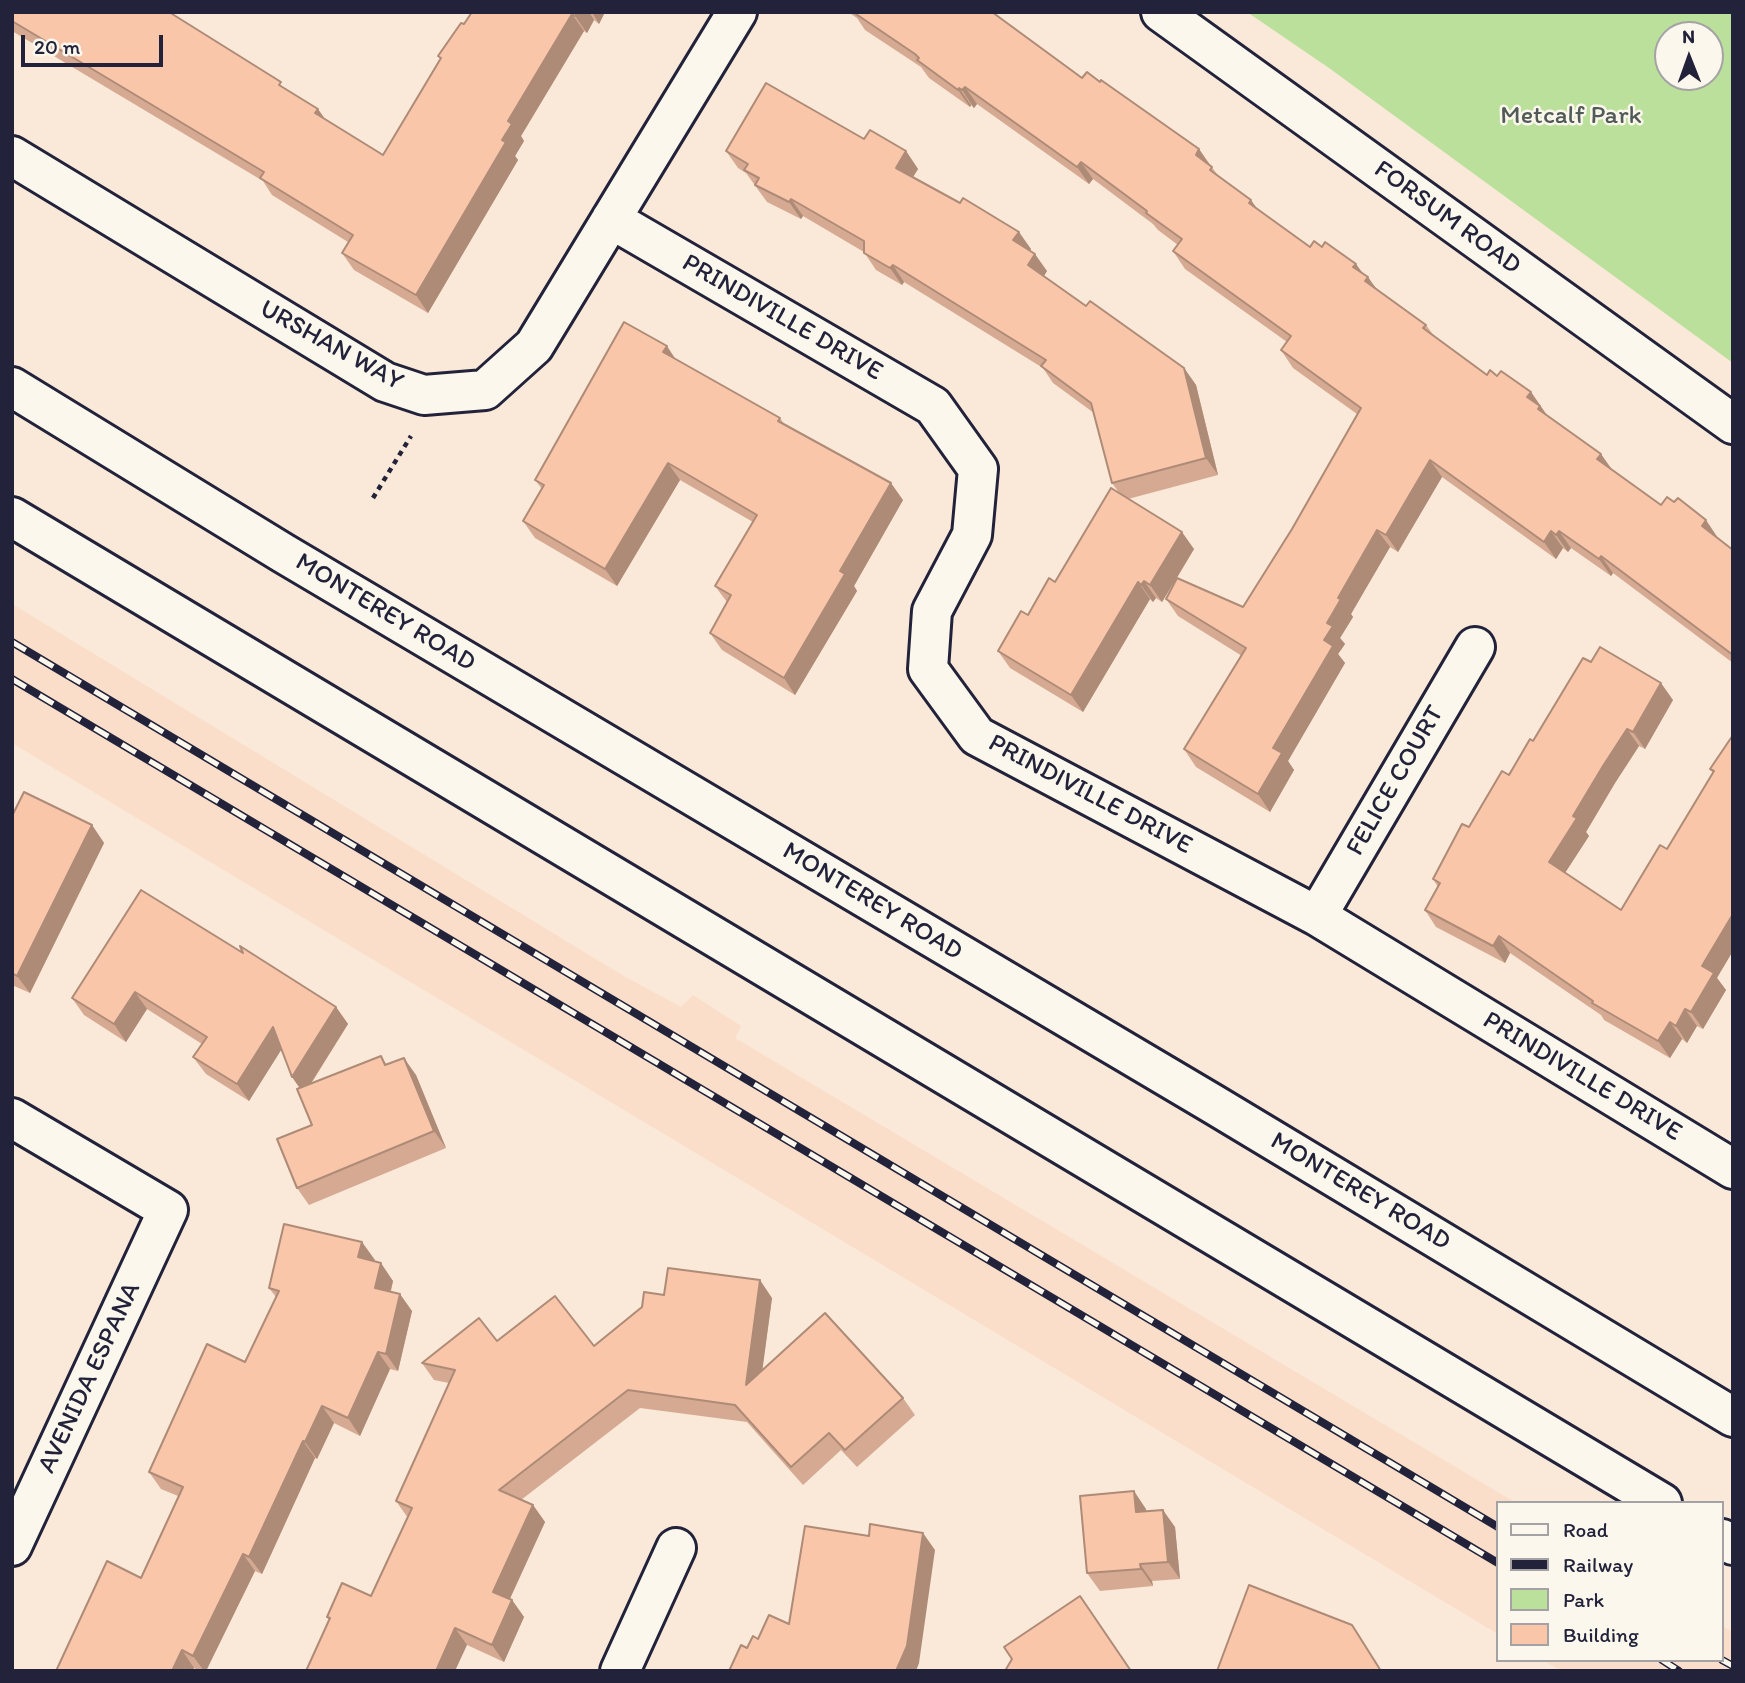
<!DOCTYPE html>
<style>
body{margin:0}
#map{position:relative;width:1745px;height:1683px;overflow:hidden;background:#fae8d8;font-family:Itim,sans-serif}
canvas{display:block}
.frame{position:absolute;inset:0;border:14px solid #22223b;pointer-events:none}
.legend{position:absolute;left:1496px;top:1501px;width:228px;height:161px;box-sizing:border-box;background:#fbf7ec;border:2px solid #a4a2a5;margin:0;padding:9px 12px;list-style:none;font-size:21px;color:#22223b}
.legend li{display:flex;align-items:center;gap:14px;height:35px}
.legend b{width:35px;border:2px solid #a4a2a5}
.north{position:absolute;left:1654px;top:21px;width:70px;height:70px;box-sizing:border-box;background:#fbf7ec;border:2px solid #a4a2a5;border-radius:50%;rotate:359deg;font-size:19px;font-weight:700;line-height:28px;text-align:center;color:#22223b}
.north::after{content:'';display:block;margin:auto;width:24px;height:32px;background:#22223b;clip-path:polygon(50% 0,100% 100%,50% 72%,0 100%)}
.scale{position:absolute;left:21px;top:35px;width:142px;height:32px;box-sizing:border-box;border:4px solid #22223b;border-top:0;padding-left:9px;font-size:21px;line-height:24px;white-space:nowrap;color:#22223b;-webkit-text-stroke:5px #fbf7ec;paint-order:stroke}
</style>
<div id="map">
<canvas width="1745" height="1683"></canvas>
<div class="frame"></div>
<ul class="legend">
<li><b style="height:9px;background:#fbf7ec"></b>Road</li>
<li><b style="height:9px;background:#22223b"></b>Railway</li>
<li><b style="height:19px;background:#bbe09b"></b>Park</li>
<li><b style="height:19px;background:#f9c6aa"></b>Building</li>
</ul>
<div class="north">N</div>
<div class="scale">20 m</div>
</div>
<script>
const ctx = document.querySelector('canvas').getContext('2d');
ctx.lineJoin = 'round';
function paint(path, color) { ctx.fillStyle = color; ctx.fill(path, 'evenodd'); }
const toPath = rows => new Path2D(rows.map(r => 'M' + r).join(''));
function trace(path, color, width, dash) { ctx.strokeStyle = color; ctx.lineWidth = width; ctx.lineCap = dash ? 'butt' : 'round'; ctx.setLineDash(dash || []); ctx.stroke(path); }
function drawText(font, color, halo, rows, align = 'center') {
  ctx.font = font + ' Itim,sans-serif'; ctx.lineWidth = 5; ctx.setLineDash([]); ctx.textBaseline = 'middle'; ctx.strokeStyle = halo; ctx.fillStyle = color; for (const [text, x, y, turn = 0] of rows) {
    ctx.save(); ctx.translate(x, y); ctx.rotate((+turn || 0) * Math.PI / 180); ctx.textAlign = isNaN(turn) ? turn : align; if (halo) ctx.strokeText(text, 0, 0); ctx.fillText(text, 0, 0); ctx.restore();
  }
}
const built = toPath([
 [12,604,622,975,681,1007,693,995,741,1026,735,1038,1516,1503,1498,1503,1498,1634,12,743],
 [1722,1626,1733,1632,1733,1671,1561,1671,1543,1660,1722,1660]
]);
const green = toPath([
 [1247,12,1733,12,1733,363,1329,68],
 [1668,35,1710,35,1710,77,1668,77]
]);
const path = toPath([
 [373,498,411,436]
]);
const street = toPath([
 [1161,12,1733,424],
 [12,156,385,382,424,395,485,390,534,346,737,12],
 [611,219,933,406,978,469,972,535,932,611,928,669,977,736,1317,916,1733,1169],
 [1317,916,1475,647],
 [620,1671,676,1548]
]);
const secondary = toPath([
 [12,1118,168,1210,12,1546]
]);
const primary = toPath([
 [12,387,283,553,1213,1104,1733,1417],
 [12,517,1662,1503],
 [1722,1539,1733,1545]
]);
const rail = toPath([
 [12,642,1498,1527],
 [12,679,1498,1563],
 [1662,1660,1679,1671],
 [1722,1660,1733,1666]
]);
const wall = toPath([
 [12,12,286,90,325,119,383,155,441,59,438,56,464,24,472,12,605,12,599,24,594,20,587,33,584,31,521,136,524,141,515,156,518,160,428,313,354,270,342,253,348,242,272,195,263,181,12,31],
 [848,12,992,12,1082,78,1199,149,1219,177,1258,210,1310,247,1362,273,1376,288,1426,325,1434,336,1487,375,1497,376,1531,392,1547,415,1613,470,1661,505,1718,538,1733,550,1733,663,1613,573,1611,576,1571,548,1568,552,1563,548,1556,559,1442,477,1398,552,1390,547,1351,614,1353,617,1340,638,1345,644,1338,654,1345,663,1288,761,1294,770,1270,812,1196,767,1184,749,1242,656,1178,616,1166,599,1176,579,1162,602,1156,598,1153,602,1150,599,1083,712,1010,668,998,651,1055,582,1120,494,1112,483,1094,413,1053,383,1043,368,904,282,902,285,876,270,864,252,803,216,801,219,767,202,746,173,738,168,726,151,864,139,906,151,918,169,913,177,1031,249,1030,251,1047,271,1044,276,1086,306,1184,368,1196,385,1218,475,1128,499,1194,549,1177,578,1243,607,1292,529,1357,414,1293,368,1281,350,1287,342,1185,269,1173,251,1178,245,1158,230,1153,224,1093,179,1089,184,977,104,974,108,971,105,970,107,929,78,921,67,865,30,857,18],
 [676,359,780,418,784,424,903,500,854,586,857,591,795,695,722,650,710,633,727,602,715,586,753,522,680,480,617,586,535,538,523,521,542,489,535,480],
 [1591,662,1673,700,1645,749,1639,746,1615,783,1586,832,1589,836,1565,873,1621,910,1667,849,1713,773,1710,769,1733,735,1717,978,1726,990,1703,1029,1697,1026,1687,1043,1682,1039,1670,1058,1604,1020,1601,1015,1510,953,1505,963,1436,927,1425,910,1438,887,1433,879,1469,827],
 [12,816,92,825,104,843,30,993,12,985],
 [243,953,336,1007,348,1024,311,1084,381,1056,387,1065,416,1075,446,1148,309,1205,297,1188,312,1125,300,1088,292,1077,281,1049,249,1101,206,1074,193,1057,202,1044,147,1009,126,1042,84,1015,72,998],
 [375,1260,374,1261,393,1281,391,1291,412,1311,398,1371,390,1369,360,1436,334,1423,317,1459,315,1458,262,1574,255,1571,206,1671,200,1671,194,1668,192,1671,141,1578,178,1496,161,1489,149,1472,245,1362,276,1297,269,1288],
 [664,1295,772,1298,762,1370,903,1398,915,1415,857,1467,841,1450,803,1485,747,1422,640,1408,521,1500,533,1505,545,1522,510,1599,512,1600,524,1617,504,1662,467,1645,329,1620,327,1617,371,1596,408,1518,396,1501,449,1383,434,1380,422,1363,497,1341,594,1346],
 [1146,1509,1146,1511,1175,1527,1180,1579,1152,1581,1153,1586,1100,1591,1087,1573]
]);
const shadedWall = toPath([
 [577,12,589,12,594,20,587,33,575,16],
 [592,12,605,12,599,24],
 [572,14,584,31,521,136,524,141,515,156,518,160,428,313,416,295,502,140,508,121],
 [965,87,977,104,974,108,962,90],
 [959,88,971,105,970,107,958,90],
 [318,109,330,126,315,113],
 [1199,149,1211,167,1196,155],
 [906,151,918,169,908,185,896,168],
 [1081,162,1093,179,1089,184,1077,167],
 [791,199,803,216,801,219,789,202],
 [1251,200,1263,217,1249,203],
 [1019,232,1031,249,1025,257,1013,240],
 [1035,254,1047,271,1040,282,1028,265],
 [1356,264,1367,279,1368,277,1380,294,1378,298,1353,267],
 [893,265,904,282,902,285,890,268],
 [667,346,678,363,663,352],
 [1184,368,1196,385,1218,475,1206,458],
 [1531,392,1552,423,1527,397],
 [1601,454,1613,471,1597,459],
 [1430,460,1442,477,1398,552,1386,535],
 [668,463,680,480,617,586,605,569],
 [891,483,903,500,854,586,857,591,795,695,784,678,840,571],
 [1706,520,1718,538,1714,544,1702,526],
 [1377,530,1390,547,1351,614,1353,617,1340,638,1345,644,1338,654,1345,663,1288,761,1294,770,1270,812,1258,794,1273,748,1324,640,1327,623,1338,598],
 [1551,531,1563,548,1556,559,1544,542],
 [1559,531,1571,548,1568,552,1556,535],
 [1182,532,1194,549,1162,602,1150,585],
 [1601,556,1613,573,1611,576,1599,559],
 [1144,581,1156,598,1153,602,1141,585],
 [1138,582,1150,599,1083,712,1071,695],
 [1661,683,1673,700,1645,749,1633,732],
 [1627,729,1639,746,1615,783,1586,832,1589,836,1561,879,1549,862,1573,816,1603,766],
 [92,825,104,843,30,993,17,976],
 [1733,914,1733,951,1717,978,1726,990,1703,1029,1691,1012,1702,966],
 [1499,936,1510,953,1505,963,1493,946],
 [135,992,147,1009,126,1042,114,1024],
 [336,1007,348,1024,304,1094,292,1077],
 [1685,1009,1697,1026,1687,1043,1676,1026],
 [1670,1022,1682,1039,1670,1058,1658,1041],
 [273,1027,285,1044,249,1101,237,1084],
 [404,1058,416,1075,446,1148,434,1131],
 [362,1242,375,1260,370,1275,358,1257],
 [381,1263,393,1281,387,1305,375,1288],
 [760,1280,772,1298,758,1403,746,1385],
 [400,1294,412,1311,398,1371,386,1354],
 [378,1352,390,1369,360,1436,348,1418],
 [322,1406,334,1423,317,1459,305,1442],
 [303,1441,315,1458,262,1574,249,1557],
 [1134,1491,1146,1509,1148,1529,1136,1512],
 [533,1505,545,1522,505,1609,493,1592],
 [1163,1510,1175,1527,1180,1579,1168,1562],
 [923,1533,935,1550,919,1663,916,1671,896,1671],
 [243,1554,255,1571,206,1671,204,1671,193,1656],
 [1140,1564,1152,1581,1153,1586,1141,1569],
 [512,1600,524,1617,504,1662,492,1645],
 [455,1628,467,1645,455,1671,436,1671],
 [182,1650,194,1668,192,1671,172,1671]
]);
const building = toPath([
 [12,12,169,12,281,82,279,85,318,109,315,113,383,155,441,58,438,56,461,23,464,24,472,12,577,12,575,16,572,14,508,121,512,124,502,140,506,142,416,295,342,253,353,235,260,178,264,172,12,21,12,12],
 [853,12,992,12,1082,78,1087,72,1100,82,1101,80,1199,149,1196,155,1212,167,1210,170,1251,200,1249,203,1310,247,1314,241,1322,247,1325,242,1356,264,1353,267,1368,277,1365,281,1426,325,1423,328,1487,375,1490,370,1497,376,1501,371,1531,392,1527,397,1540,406,1538,409,1601,454,1597,459,1661,505,1667,497,1674,502,1678,498,1706,520,1702,526,1733,550,1733,655,1601,556,1599,559,1559,531,1556,535,1551,531,1544,542,1430,460,1386,535,1377,530,1338,598,1341,599,1327,623,1333,626,1324,640,1333,646,1273,748,1282,753,1258,794,1184,749,1246,648,1166,599,1177,578,1243,607,1292,529,1361,408,1281,350,1291,336,1173,251,1182,239,1146,213,1147,211,1081,162,1077,167,965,87,962,90,959,88,958,90,917,60,919,58,915,54,853,12],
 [766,83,864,139,870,130,906,151,896,168,960,203,963,198,1019,232,1013,240,1035,254,1028,265,1086,306,1090,301,1184,368,1206,458,1112,483,1091,403,1041,366,1046,360,893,265,890,268,864,253,864,241,791,199,789,202,755,185,759,178,744,170,748,164,726,151,766,83],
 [624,322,667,346,663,352,780,418,778,421,891,483,840,571,845,574,784,678,710,633,731,595,715,586,757,515,668,463,605,569,523,521,544,485,535,480,624,322],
 [1111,488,1182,532,1150,585,1144,581,1141,585,1138,582,1071,695,998,651,1021,611,1028,615,1049,578,1055,582,1111,488],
 [1600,647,1661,683,1633,732,1627,729,1603,766,1573,816,1577,818,1549,862,1621,910,1660,845,1667,849,1714,771,1710,769,1733,735,1733,914,1702,966,1714,973,1691,1012,1685,1009,1676,1026,1670,1022,1658,1041,1592,1003,1593,1001,1499,936,1493,946,1425,910,1440,883,1433,879,1462,824,1469,827,1502,771,1509,775,1530,739,1533,741,1583,658,1591,662,1600,647],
 [24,792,92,825,17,976,12,973,12,816,24,792],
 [141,890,243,953,240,946,336,1007,292,1077,273,1027,237,1084,193,1057,207,1037,135,992,114,1024,72,998,141,890],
 [381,1056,385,1065,404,1058,434,1131,297,1188,277,1139,312,1125,297,1089,381,1056],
 [284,1224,362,1242,358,1257,381,1263,375,1288,400,1294,386,1354,378,1352,348,1418,322,1406,305,1442,303,1441,249,1557,243,1554,193,1656,182,1650,172,1671,56,1671,107,1561,141,1578,183,1487,149,1472,207,1344,245,1362,279,1291,269,1288,284,1224],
 [668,1268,760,1280,746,1385,825,1313,903,1398,845,1450,829,1433,791,1467,735,1405,628,1390,499,1490,533,1505,493,1592,512,1600,492,1645,455,1628,436,1671,306,1671,330,1618,327,1617,342,1583,371,1596,412,1508,396,1501,455,1370,422,1363,479,1318,497,1341,555,1296,594,1346,642,1307,644,1292,664,1295,668,1268],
 [1134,1491,1136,1512,1163,1510,1168,1562,1140,1564,1141,1569,1087,1573,1080,1496,1134,1491],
 [870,1524,923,1533,907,1646,896,1671,729,1671,741,1645,747,1648,753,1636,758,1639,769,1615,789,1624,805,1526,869,1536,870,1524],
 [1249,1585,1352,1625,1381,1671,1217,1671,1249,1585],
 [1080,1596,1131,1671,1005,1671,1012,1659,1004,1647,1080,1596]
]);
const parkNames = [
 ["Metcalf Park",1571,116]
];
const streetNames = [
 ["FORSUM ROAD",1447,218,36],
 ["PRINDIVILLE DRIVE",782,318,30],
 ["URSHAN WAY",331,346,29],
 ["MONTEREY ROAD",385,613,31],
 ["FELICE COURT",1396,781,-60],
 ["PRINDIVILLE DRIVE",1090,795,28],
 ["MONTEREY ROAD",872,902,31],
 ["PRINDIVILLE DRIVE",1582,1077,31],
 ["MONTEREY ROAD",1360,1192,31],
 ["AVENIDA ESPANA",90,1378,-65]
];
paint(built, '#fadeca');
paint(green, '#bbe09b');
trace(street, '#22223b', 44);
trace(secondary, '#22223b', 44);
trace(primary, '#22223b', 44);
trace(path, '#22223b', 4.5, [5, 5]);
trace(street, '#fbf7ec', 38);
trace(secondary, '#fbf7ec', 38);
trace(primary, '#fbf7ec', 38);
trace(rail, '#22223b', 8);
trace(rail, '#fbf7ec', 5, [16]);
paint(wall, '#d6aa92');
paint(shadedWall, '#ae8b77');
paint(building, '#f9c6aa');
trace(building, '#ae8b77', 2);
drawText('26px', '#505b58', '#fbf7ec', parkNames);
drawText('26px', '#22223b', '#fbf7ec', streetNames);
</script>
